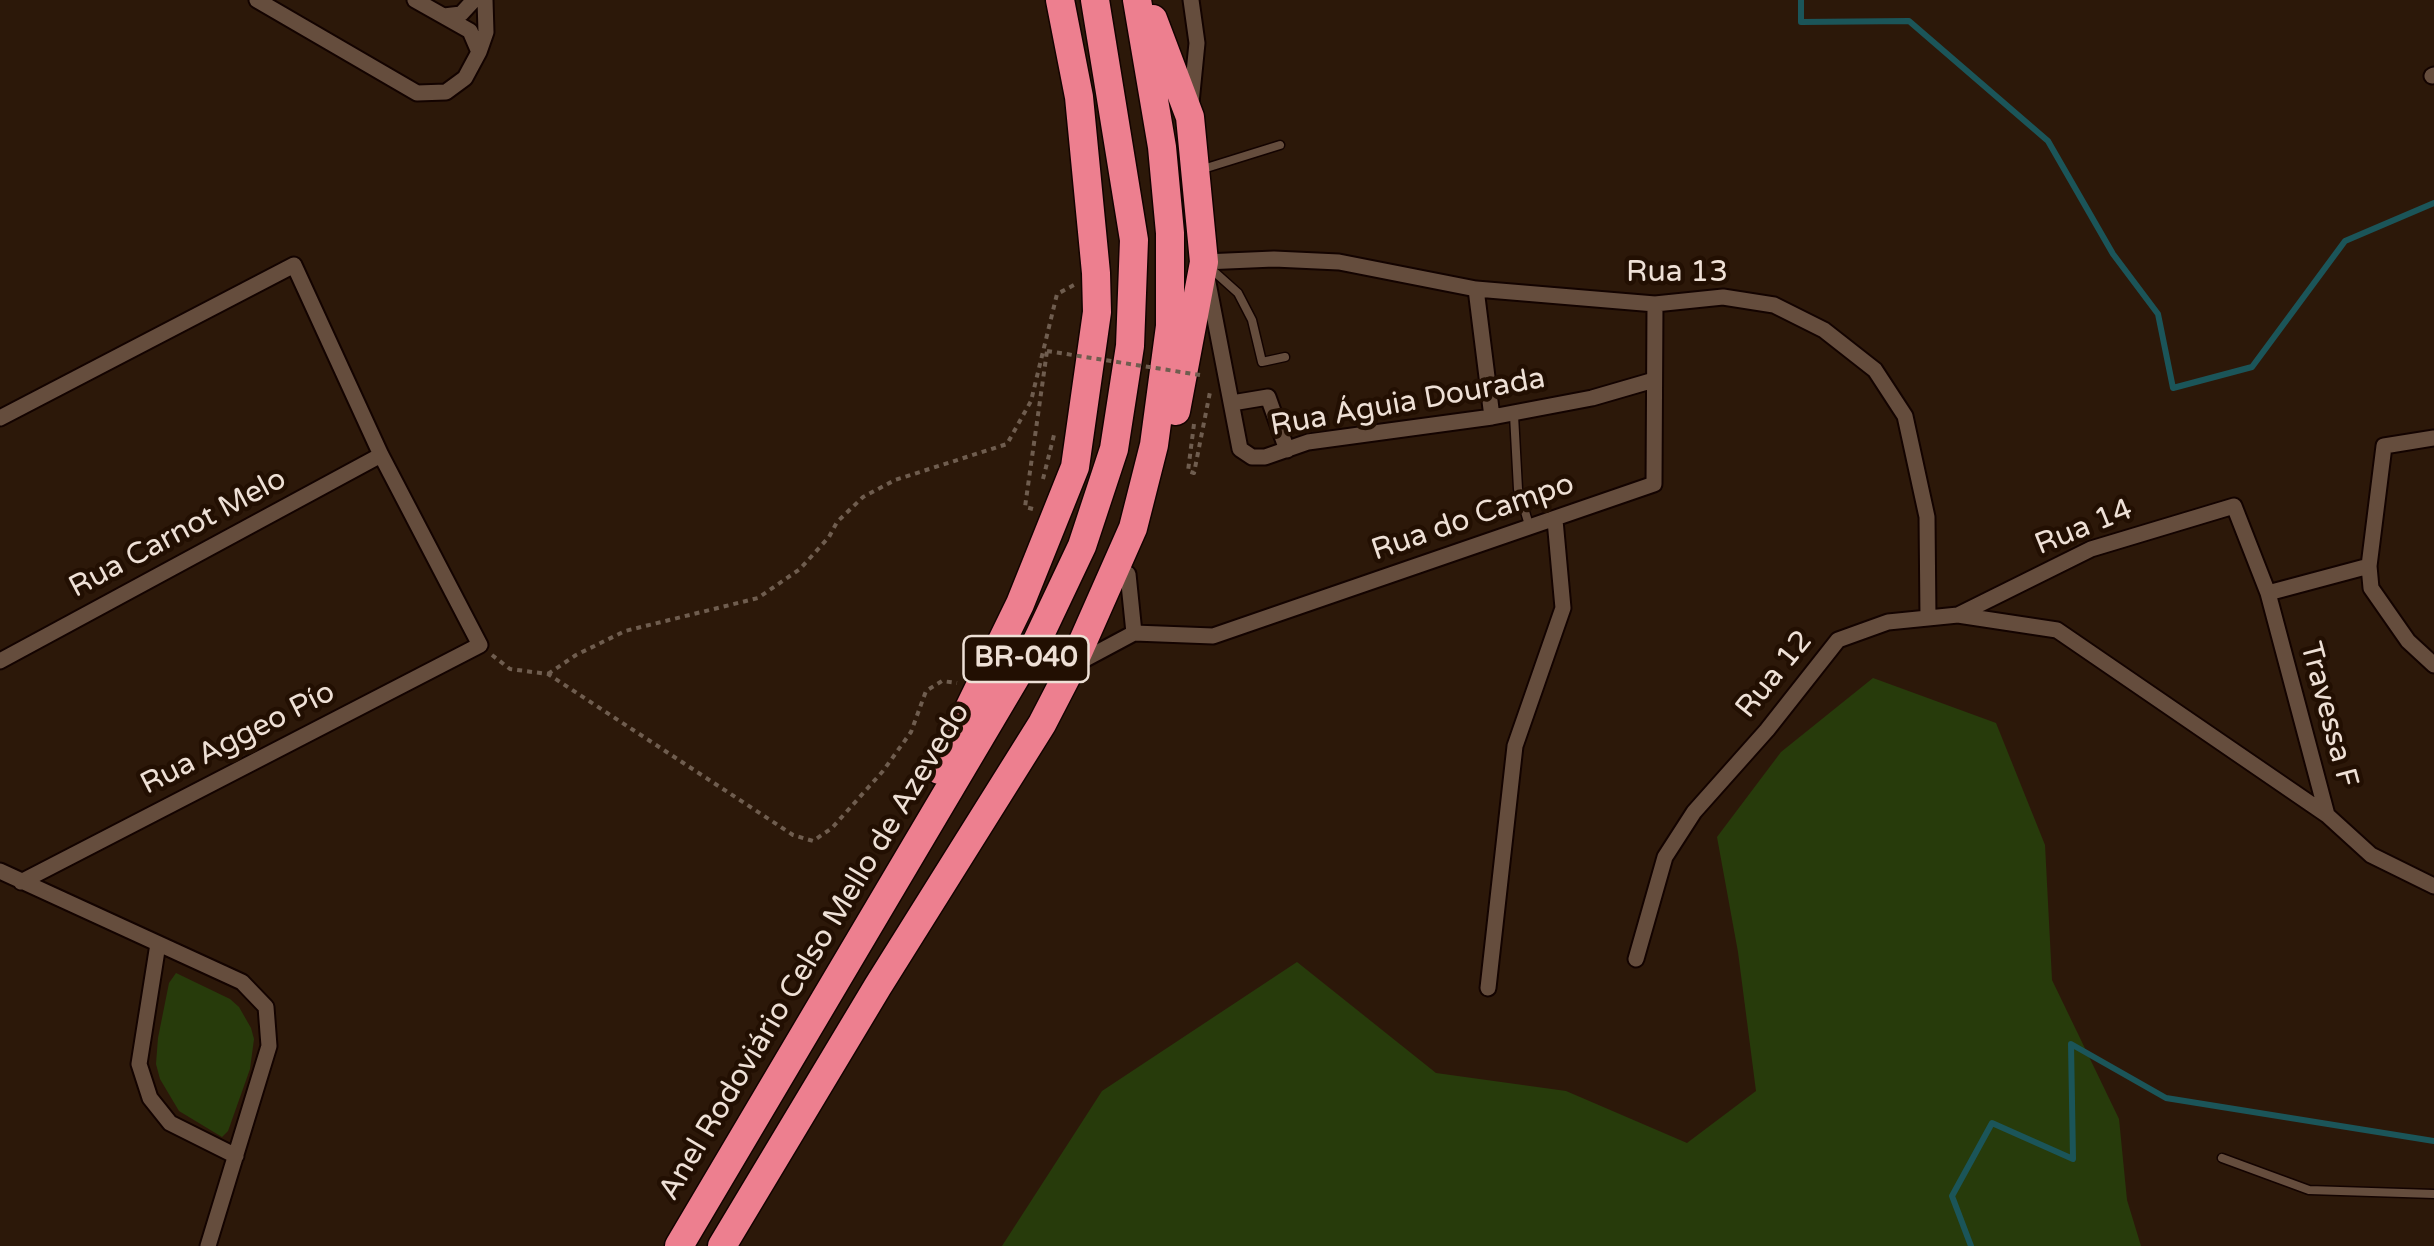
<!DOCTYPE html>
<meta charset="utf-8">
<style>
body{margin:0}
canvas{display:block;background:#2c1809}
</style>
<canvas width="2434" height="1246"></canvas>
<script>
const ctx = document.querySelector('canvas').getContext('2d');
ctx.lineJoin = 'round';
function paint(path, color) { ctx.fillStyle = color; ctx.fill(path, 'evenodd'); }
const toPath = rows => new Path2D(rows.map(r => 'M' + r).join(''));
function trace(path, color, width, dash) { ctx.strokeStyle = color; ctx.lineWidth = width; ctx.lineCap = dash ? 'butt' : 'round'; ctx.setLineDash(dash || []); ctx.stroke(path); }
function drawText(font, color, halo, rows, align = 'center') {
  ctx.font = font + ' "Varela Round",sans-serif'; ctx.lineWidth = 9; ctx.setLineDash([]); ctx.textBaseline = 'middle'; ctx.strokeStyle = halo; ctx.fillStyle = color; for (const [text, x, y, turn = 0] of rows) {
    ctx.save(); ctx.translate(x, y); ctx.rotate((+turn || 0) * Math.PI / 180); ctx.textAlign = isNaN(turn) ? turn : align; if (halo) ctx.strokeText(text, 0, 0); ctx.fillText(text, 0, 0); ctx.restore();
  }
}
const green = toPath([
 [1873,678,1996,723,2045,845,2052,980,2119,1119,2127,1200,2141,1246,1002,1246,1102,1091,1297,962,1436,1073,1566,1091,1687,1143,1756,1091,1738,952,1717,837,1781,752],
 [176,973,230,999,239,1007,251,1028,254,1039,250,1069,228,1131,222,1137,179,1111,160,1079,156,1064,158,1038,169,983]
]);
const stream = toPath([
 [1801,0,1801,22,1909,21,2048,141,2113,254,2158,314,2173,388,2252,367,2345,241,2434,203],
 [1971,1246,1952,1196,1992,1123,2073,1159,2071,1044,2166,1098,2434,1141]
]);
const path = toPath([
 [1194,424,1188,471,1194,473,1210,392],
 [1043,479,1054,435],
 [1033,509,1025,507,1047,351],
 [492,655,510,669,548,674,793,835,813,841,832,828,883,771,911,732,926,691,942,681,957,683],
 [548,674,576,655,625,631,758,598,800,569,829,537,837,522,863,497,895,480,1007,444,1031,401,1057,294,1074,285]
]);
const lane = toPath([
 [1203,169,1280,145],
 [1209,267,1238,293,1252,320,1262,362,1285,357],
 [1514,415,1518,489,1530,528],
 [2222,1158,2309,1190,2434,1194]
]);
const street = toPath([
 [257,0,417,93,446,92,465,78,479,52,470,31,415,0],
 [444,16,461,14,474,0],
 [479,52,486,32,485,0],
 [2432,76,2434,75],
 [1191,103,1197,43,1191,0],
 [1476,289,1492,417],
 [1654,380,1592,398,1492,417,1308,442,1265,457,1252,457,1240,449,1204,262,1274,259,1339,262,1476,289,1655,304,1723,297,1774,305,1824,330,1875,370,1905,416,1927,517,1928,618],
 [1232,403,1268,397,1287,450],
 [0,418,294,265,381,455,480,645,21,882],
 [2369,566,2371,588,2408,641,2434,665],
 [1128,574,1134,633],
 [2268,593,2369,566,2384,446,2434,438],
 [1958,615,2091,549,2234,506,2268,593,2327,815,2371,855,2434,886],
 [0,661,381,455],
 [1076,664,1134,633,1213,636,1654,484,1655,304],
 [0,871,242,982,266,1007,269,1046,208,1246],
 [158,944,139,1064,150,1098,170,1123,236,1156],
 [1636,959,1665,857,1694,812,1767,730,1838,640,1888,622,1958,615,2057,630,2327,815],
 [1488,988,1515,746,1563,608,1555,520]
]);
const highway = toPath([
 [1153,19,1190,117,1204,262,1176,411],
 [939,770,1020,604,1075,467,1097,312,1096,273,1079,97,1060,0],
 [679,1246,1037,641,1082,546,1114,449,1130,346,1134,240,1095,0],
 [722,1246,878,986,1042,724,1072,666,1133,528,1154,445,1170,326,1170,233,1162,147,1137,0]
]);
const pathBridge = toPath([
 [1047,351,1200,375]
]);
const shields = [
 [1026,659,125]
];
const shieldNames = [
 ["BR-040",1026,659]
];
const streetNames = [
 ["Rua 13",1677,273],
 ["Rua Águia Dourada",1408,403,-10],
 ["Rua do Campo",1473,518,-19],
 ["Rua 14",2084,528,-22],
 ["Rua Carnot Melo",178,534,-28],
 ["Rua 12",1775,675,-51],
 ["Travessa F",2328,715,75],
 ["Rua Aggeo Pío",238,739,-27],
 ["Anel Rodoviário Celso Mello de Azevedo",815,952,-59]
];
paint(green, '#273b0b');
trace(stream, '#1b5559', 6);
trace(lane, '#130300', 11);
trace(street, '#130300', 19);
trace(highway, '#130300', 31);
trace(path, '#6f5d4f', 4, [5, 5]);
trace(lane, '#654d3d', 8);
trace(street, '#654d3d', 15);
trace(highway, '#ed7f8f', 28);
trace(pathBridge, '#6f5d4f', 4, [5, 5]);
for (const [x, y, w] of shields) { const box = new Path2D(); box.roundRect(x - w / 2, y - 23, w, 46, 8); ctx.fillStyle = '#220f02'; ctx.fill(box); trace(box, '#eee0d6', 2.5); }
drawText('bold 28px', '#eee0d6', null, shieldNames);
drawText('30px', '#eee0d6', '#220f02', streetNames);
</script>
